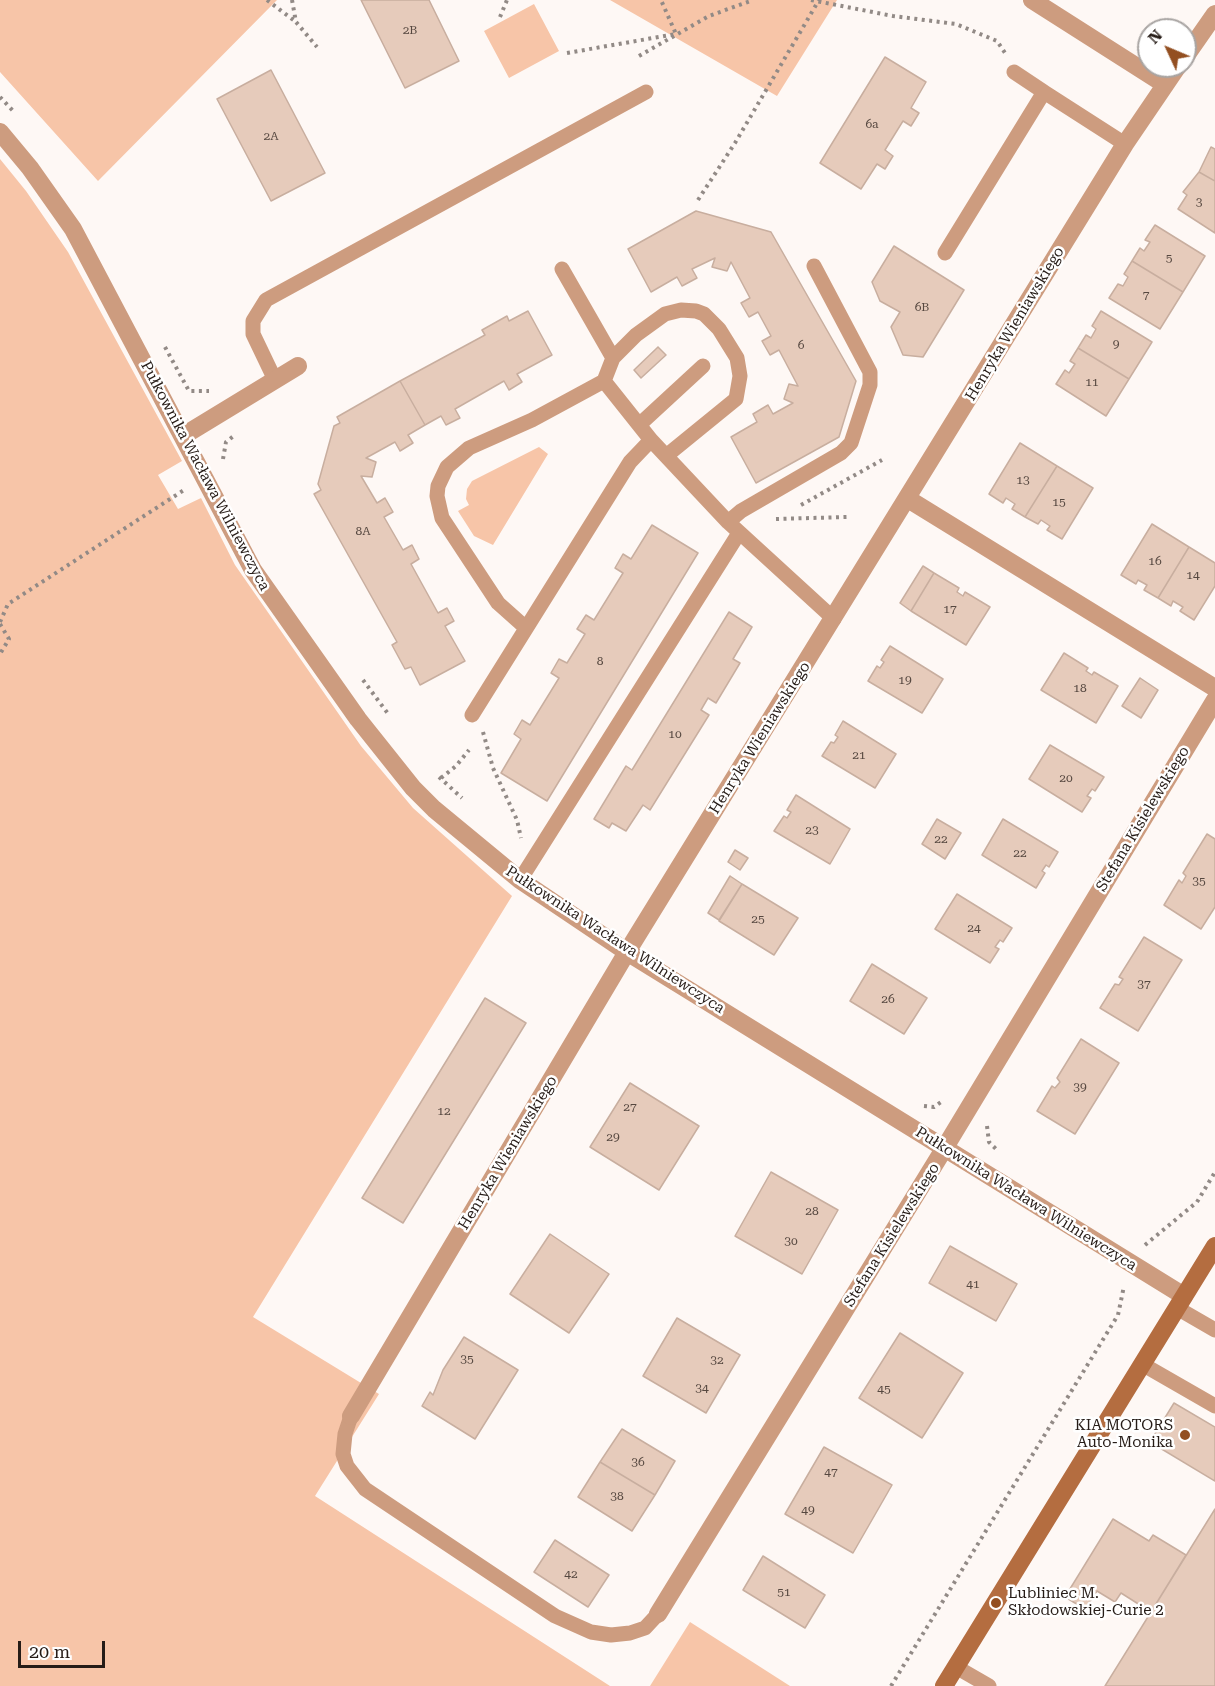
<!DOCTYPE html>
<meta charset="utf-8">
<style>
body{margin:0}
#map{position:relative;width:1215px;height:1686px;overflow:hidden;background:#fef8f5;font-family:"Roboto Serif",serif}
canvas{display:block}
.north{position:absolute;left:1137px;top:18px;width:60px;height:60px;box-sizing:border-box;background:#fff;border:2px solid #a8a4a2;border-radius:50%;rotate:314deg;font-size:16px;font-weight:700;line-height:24px;text-align:center;color:#261c17}
.north::after{content:'';display:block;margin:auto;width:21px;height:27px;background:#934f21;clip-path:polygon(50% 0,100% 100%,50% 72%,0 100%)}
.scale{position:absolute;left:18px;top:1641px;width:87px;height:27px;box-sizing:border-box;border:3px solid #261c17;border-top:0;padding-left:8px;font-size:18px;line-height:21px;white-space:nowrap;color:#261c17;-webkit-text-stroke:4px #fff;paint-order:stroke}
</style>
<div id="map">
<canvas width="1215" height="1686"></canvas>
<div class="north">N</div>
<div class="scale">20 m</div>
</div>
<script>
const ctx = document.querySelector('canvas').getContext('2d');
ctx.lineJoin = 'round';
function paint(path, color) { ctx.fillStyle = color; ctx.fill(path, 'evenodd'); }
const toPath = rows => new Path2D(rows.map(r => 'M' + r).join(''));
function trace(path, color, width, dash) { ctx.strokeStyle = color; ctx.lineWidth = width; ctx.lineCap = dash ? 'butt' : 'round'; ctx.setLineDash(dash || []); ctx.stroke(path); }
function drawText(font, color, halo, rows, align = 'center') {
  ctx.font = font + ' "Roboto Serif",serif'; ctx.lineWidth = 5; ctx.setLineDash([]); ctx.textBaseline = 'middle'; ctx.strokeStyle = halo; ctx.fillStyle = color; for (const [text, x, y, turn = 0] of rows) {
    ctx.save(); ctx.translate(x, y); ctx.rotate((+turn || 0) * Math.PI / 180); ctx.textAlign = isNaN(turn) ? turn : align; if (halo) ctx.strokeText(text, 0, 0); ctx.fillText(text, 0, 0); ctx.restore();
  }
}
const green = toPath([
 [0,0,277,0,98,181,0,72],
 [610,0,837,0,777,96],
 [534,4,559,51,509,78,484,31],
 [0,159,26,191,68,252,182,461,158,475,178,509,201,498,235,565,361,746,413,808,512,896,253,1317,379,1394,315,1496,610,1686,0,1686],
 [539,447,548,454,493,545,474,536,458,511,469,505,466,499,467,489,472,481],
 [690,1622,790,1686,650,1686]
]);
const building = toPath([
 [361,0,429,0,459,61,405,88,361,0],
 [885,57,926,82,911,108,919,113,911,126,903,121,885,150,893,156,885,169,877,164,861,189,820,163,885,57],
 [271,70,325,173,271,201,217,99,271,70],
 [1211,147,1215,149,1215,181,1199,172,1211,147],
 [1199,172,1215,181,1215,233,1178,209,1187,195,1183,192,1199,172],
 [696,211,771,232,856,381,839,437,756,483,731,437,757,422,753,414,768,405,773,414,793,403,784,399,789,384,798,386,779,350,770,355,762,341,771,336,758,312,749,317,741,303,750,298,731,262,727,271,712,267,715,258,692,269,697,278,682,286,677,277,651,292,628,249,696,211],
 [1155,225,1205,256,1183,292,1132,261,1140,248,1144,251,1150,242,1145,240,1155,225],
 [894,246,964,290,923,357,903,355,891,327,900,312,880,301,872,282,894,246],
 [1132,261,1183,292,1160,329,1109,298,1118,284,1123,286,1128,277,1124,274,1132,261],
 [528,311,552,355,517,374,522,382,509,390,504,381,455,409,460,418,446,425,441,416,425,425,400,381,485,335,482,330,507,316,509,321,528,311],
 [1101,311,1152,342,1129,379,1078,348,1086,335,1091,338,1096,329,1092,326,1101,311],
 [658,347,666,355,641,378,634,370,658,347],
 [1078,348,1129,379,1106,416,1056,384,1065,370,1069,373,1075,364,1070,361,1078,348],
 [400,381,425,425,408,435,413,443,400,451,395,442,366,458,376,462,372,477,361,476,377,503,385,498,393,512,384,517,403,550,412,545,419,559,411,564,438,613,447,608,454,621,445,626,465,661,420,685,411,667,405,669,392,645,397,642,314,494,321,490,318,484,334,426,340,423,337,417,400,381],
 [1020,443,1057,466,1025,517,1012,509,1015,504,1006,498,1003,503,989,494,1020,443],
 [1057,466,1093,488,1062,539,1047,530,1050,526,1041,520,1038,524,1025,517,1057,466],
 [1152,524,1189,547,1158,598,1144,590,1147,585,1138,580,1136,584,1121,575,1152,524],
 [652,525,698,553,547,801,501,773,521,739,514,734,522,720,530,725,559,678,551,673,559,659,567,663,585,634,577,629,586,615,594,620,623,573,615,568,623,554,631,559,652,525],
 [1189,547,1215,563,1215,586,1194,620,1180,611,1183,607,1173,601,1171,606,1158,598,1189,547],
 [923,566,934,573,911,611,900,603,923,566],
 [934,573,959,588,957,592,963,596,965,592,990,607,966,645,911,611,934,573],
 [729,612,752,627,733,659,740,663,716,703,708,698,701,710,709,715,650,810,643,805,626,831,612,823,609,828,594,819,626,766,632,770,729,612],
 [890,646,943,679,922,713,868,681,877,666,880,668,884,662,881,660,890,646],
 [1064,653,1088,668,1086,671,1092,675,1094,672,1118,686,1096,723,1041,690,1064,653],
 [1140,678,1158,690,1141,718,1122,706,1140,678],
 [843,721,896,754,875,788,822,756,831,742,834,743,838,737,835,735,843,721],
 [1050,745,1104,777,1095,791,1092,789,1087,796,1091,798,1082,812,1029,779,1050,745],
 [796,795,850,829,830,864,774,831,784,816,787,818,791,812,787,810,796,795],
 [937,819,961,833,945,859,922,844,937,819],
 [1003,819,1058,852,1049,867,1046,865,1042,871,1045,873,1036,888,982,855,1003,819],
 [1207,834,1215,839,1215,907,1201,929,1164,905,1179,880,1182,883,1186,876,1183,873,1207,834],
 [735,850,748,858,740,870,728,862,735,850],
 [730,876,742,884,719,920,708,913,730,876],
 [742,884,798,918,774,955,719,921,742,884],
 [957,894,1012,928,1003,942,1000,940,995,947,999,949,990,963,935,929,957,894],
 [1144,937,1182,960,1138,1031,1100,1008,1115,984,1119,985,1123,979,1119,977,1144,937],
 [872,964,927,998,904,1034,850,1001,872,964],
 [485,998,526,1023,403,1223,362,1198,485,998],
 [1081,1039,1119,1063,1075,1134,1037,1111,1052,1086,1055,1088,1060,1082,1057,1078,1081,1039],
 [630,1083,699,1126,659,1190,590,1147,630,1083],
 [771,1172,838,1210,802,1274,735,1236,771,1172],
 [550,1234,609,1274,569,1333,510,1294,550,1234],
 [950,1246,1017,1284,996,1321,929,1283,950,1246],
 [677,1318,740,1355,706,1413,643,1376,677,1318],
 [900,1333,963,1373,922,1438,859,1398,900,1333],
 [464,1337,518,1370,475,1439,422,1406,430,1392,433,1395,443,1370,464,1337],
 [1174,1403,1215,1427,1215,1481,1150,1442,1174,1403],
 [622,1429,675,1461,655,1495,600,1462,622,1429],
 [824,1447,892,1485,853,1553,785,1514,824,1447],
 [600,1462,655,1495,632,1531,578,1497,600,1462],
 [1215,1509,1215,1686,1105,1686,1151,1612,1215,1509],
 [1113,1519,1149,1541,1153,1535,1186,1555,1151,1612,1121,1593,1115,1602,1097,1591,1085,1609,1065,1597,1113,1519],
 [555,1540,609,1575,588,1607,534,1572,555,1540],
 [763,1556,825,1595,805,1628,743,1590,763,1556]
]);
const path = toPath([
 [267,0,296,22],
 [292,0,296,22,317,47],
 [811,0,893,16,956,24,997,41,1005,53],
 [500,17,507,0],
 [567,53,676,34,661,0],
 [639,56,709,16,753,0],
 [0,97,14,112],
 [698,200,735,143,819,0],
 [165,347,189,391,209,391],
 [223,459,226,442,235,435],
 [801,505,882,460],
 [776,519,847,517],
 [0,622,8,604,184,490],
 [0,624,9,639,0,654],
 [363,680,389,715],
 [483,732,493,768,517,820,521,838],
 [439,777,462,798],
 [441,778,456,766,469,750],
 [924,1106,934,1107,944,1100],
 [987,1126,989,1142,998,1151],
 [1145,1245,1197,1202,1215,1172],
 [891,1686,1118,1315,1124,1286]
]);
const lane = toPath([
 [1014,72,1044,92],
 [945,253,1044,92,1125,144],
 [562,269,613,358],
 [275,380,253,334,253,321,266,300,646,92],
 [604,381,613,358,636,335,665,314,681,310,696,311,704,314,719,329,737,358,740,376,736,399,666,456],
 [639,425,703,366],
 [728,522,741,511,841,453,851,443,870,385,870,372,814,266],
 [526,628,498,603,442,518,437,496,438,486,447,467,469,448,532,420,604,381,651,440],
 [472,715,630,462,651,440,728,522,834,619],
 [520,880,739,533],
 [1177,1308,1215,1330],
 [1142,1364,1215,1406],
 [351,1416,345,1434,343,1454,347,1466,365,1489,555,1616,591,1632,611,1635,630,1633,645,1628,658,1614],
 [956,1667,989,1686]
]);
const street = toPath([
 [1032,0,1164,84],
 [1185,57,1215,14],
 [0,132,30,168,73,229,253,570,358,719,413,788,434,809,520,880,627,952,1184,1296],
 [183,436,298,366],
 [908,499,1215,688],
 [351,1416,627,952,1125,144,1178,66],
 [658,1614,944,1149,1215,700]
]);
const secondary = toPath([
 [944,1686,1215,1246]
]);
const markers = [
 [1185,1435,6,"#934f21"],
 [996,1603,6,"#934f21"]
];
const numberNames = [
 ["2B",410,30],
 ["6a",872,124],
 ["2A",271,136],
 ["3",1199,202],
 ["5",1169,258],
 ["7",1146,295],
 ["6B",922,307],
 ["9",1116,344],
 ["6",801,345],
 ["11",1092,382],
 ["13",1023,480],
 ["15",1059,502],
 ["8A",363,531],
 ["16",1155,561],
 ["14",1193,575],
 ["17",950,609],
 ["8",600,661],
 ["19",905,680],
 ["18",1080,688],
 ["10",675,734],
 ["21",859,755],
 ["20",1066,778],
 ["23",812,830],
 ["22",941,839],
 ["22",1020,853],
 ["35",1199,881],
 ["25",758,919],
 ["24",974,928],
 ["37",1144,984],
 ["26",888,999],
 ["39",1080,1087],
 ["27",630,1107],
 ["12",444,1111],
 ["29",613,1137],
 ["28",812,1211],
 ["30",791,1241],
 ["41",973,1284],
 ["35",467,1359],
 ["32",717,1360],
 ["34",702,1388],
 ["45",884,1389],
 ["36",638,1462],
 ["47",831,1472],
 ["38",617,1496],
 ["49",808,1510],
 ["42",571,1574],
 ["51",784,1592]
];
const streetNames = [
 ["Henryka Wieniawskiego",1015,324,-59],
 ["Pułkownika Wacława Wilniewczyca",205,476,62],
 ["Henryka Wieniawskiego",760,738,-58],
 ["Stefana Kisielewskiego",1143,819,-59],
 ["Pułkownika Wacława Wilniewczyca",615,940,33],
 ["Henryka Wieniawskiego",508,1153,-59],
 ["Pułkownika Wacława Wilniewczyca",1026,1199,32],
 ["Stefana Kisielewskiego",892,1235,-58]
];
const poiNames = [
 ["KIA MOTORS",1173,1426],
 ["Auto-Monika",1173,1443],
 ["Lubliniec M.",1008,1594,"left"],
 ["Skłodowskiej-Curie 2",1008,1611,"left"]
];
paint(green, '#f7c5a8');
paint(building, '#e6cbbb');
trace(building, '#c8ae9f', 1.5);
trace(path, '#928a86', 4, [3, 4.5]);
trace(lane, '#cd9c7f', 15);
trace(street, '#cd9c7f', 18);
trace(secondary, '#b46d40', 18);
for (const [x, y, r, color] of markers) { const dot = new Path2D(); dot.arc(x, y, r, 0, 2 * Math.PI); ctx.fillStyle = color; ctx.fill(dot); trace(dot, '#fff', 2); }
drawText('12px', '#564840', null, numberNames);
drawText('15px', '#261c17', '#fff', streetNames);
drawText('15px', '#261c17', '#fff', poiNames, 'right');
</script>
